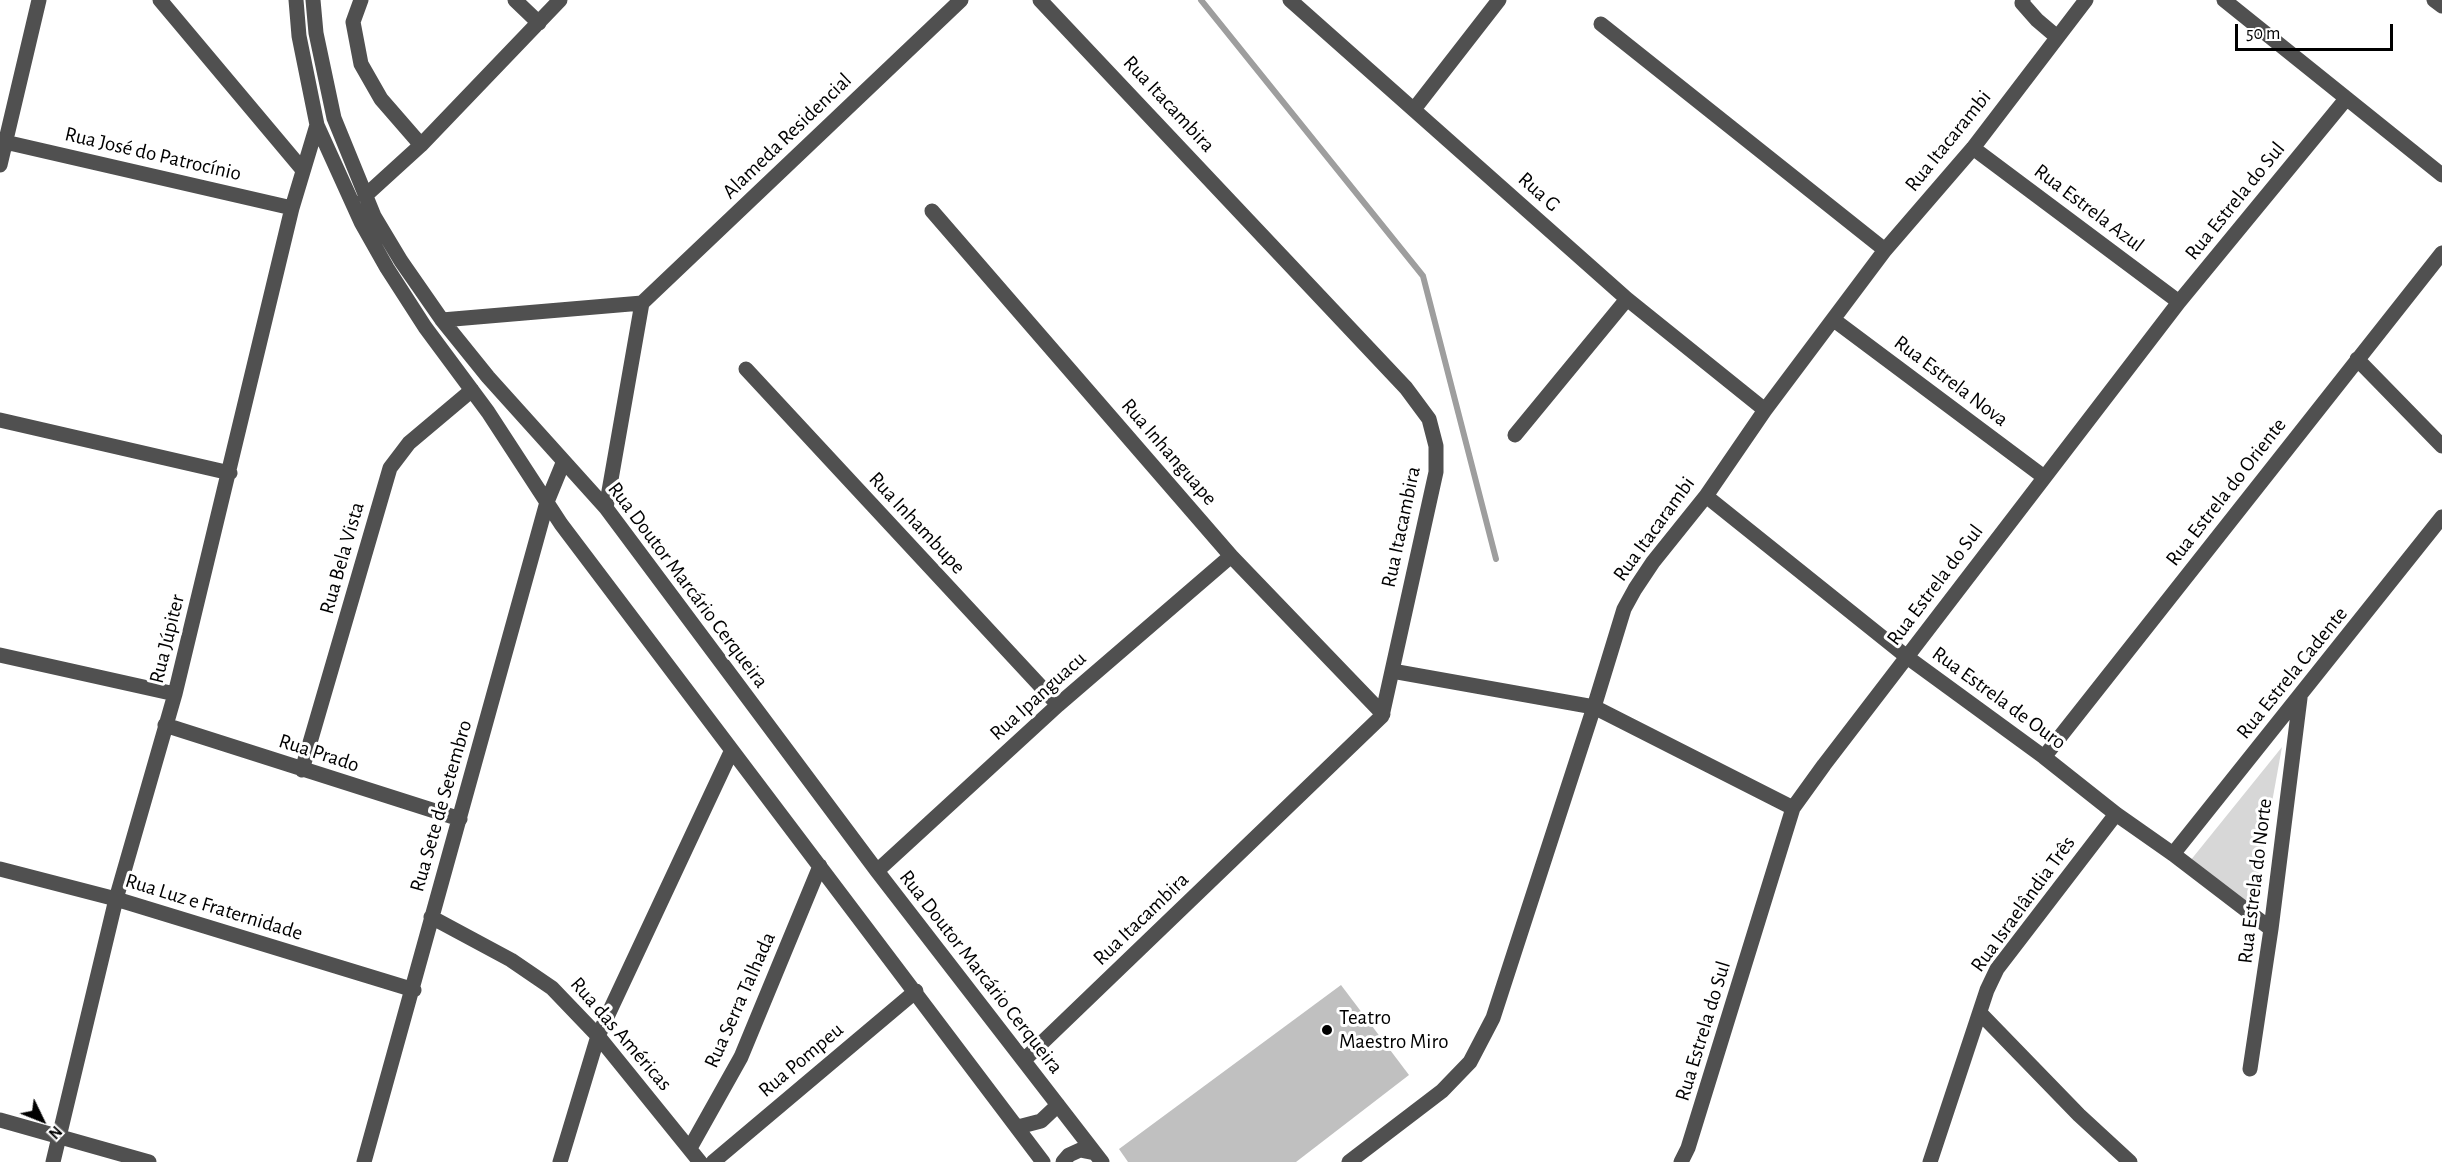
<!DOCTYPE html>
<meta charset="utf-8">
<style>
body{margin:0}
#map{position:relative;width:2442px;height:1162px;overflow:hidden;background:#fff;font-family:"Alegreya Sans",sans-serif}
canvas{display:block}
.north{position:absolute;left:12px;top:1090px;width:60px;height:60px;-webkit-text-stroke:4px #fff;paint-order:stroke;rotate:133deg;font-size:16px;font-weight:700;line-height:24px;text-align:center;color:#000}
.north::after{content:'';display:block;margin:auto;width:21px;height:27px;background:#000;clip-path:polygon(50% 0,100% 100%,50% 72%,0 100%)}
.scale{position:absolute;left:2235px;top:24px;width:158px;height:27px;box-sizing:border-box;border:3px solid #000;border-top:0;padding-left:8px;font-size:18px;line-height:21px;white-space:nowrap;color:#000;-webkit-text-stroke:4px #fff;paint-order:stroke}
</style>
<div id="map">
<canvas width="2442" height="1162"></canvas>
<div class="north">N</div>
<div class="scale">50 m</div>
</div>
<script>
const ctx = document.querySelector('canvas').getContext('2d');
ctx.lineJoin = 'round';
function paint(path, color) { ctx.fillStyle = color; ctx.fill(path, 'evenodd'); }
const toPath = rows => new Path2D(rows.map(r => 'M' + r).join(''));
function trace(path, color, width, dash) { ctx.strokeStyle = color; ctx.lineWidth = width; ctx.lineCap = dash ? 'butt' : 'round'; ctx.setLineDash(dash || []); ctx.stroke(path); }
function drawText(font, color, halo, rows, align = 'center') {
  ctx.font = font + ' "Alegreya Sans",sans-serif'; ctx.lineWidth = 6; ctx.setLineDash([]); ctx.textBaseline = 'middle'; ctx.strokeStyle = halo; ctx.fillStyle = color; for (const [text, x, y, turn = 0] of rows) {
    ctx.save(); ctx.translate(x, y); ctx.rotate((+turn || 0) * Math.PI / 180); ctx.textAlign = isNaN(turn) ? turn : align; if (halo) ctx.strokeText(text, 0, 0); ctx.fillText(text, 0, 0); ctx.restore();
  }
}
const green = toPath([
 [2282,747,2253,907,2190,861]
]);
const stream = toPath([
 [1201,0,1423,276,1496,559]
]);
const building = toPath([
 [1341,985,1409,1075,1296,1162,1128,1162,1119,1149]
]);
const minor = toPath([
 [160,0,302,169],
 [296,0,299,36,317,125,361,222,387,268,425,327,488,412,561,524,1043,1162],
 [313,0,316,33,334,118,374,216,401,261,442,320,488,377,606,508,877,871,1102,1162],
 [361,0,353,22,361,64,381,99,421,145],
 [515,0,539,23],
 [1290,0,1627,299,1765,410],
 [2023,0,2022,3,2037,20,2057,37],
 [2224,0,2442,175],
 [2434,0,2442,6],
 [1601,24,1885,250],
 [1415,108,1499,0],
 [5,142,292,208],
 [1973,148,2179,302],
 [0,165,39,0],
 [365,196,421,145,560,0],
 [932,211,1231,556,1383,714],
 [642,303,961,0],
 [442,320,642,303,606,508],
 [1834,320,2044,477],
 [2357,359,2442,446],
 [746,369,1058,705],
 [0,420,230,473],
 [1515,435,1627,299],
 [1706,496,1907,657,2044,757,2116,814,2173,854,2271,929],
 [0,655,175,694],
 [1392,671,1594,707,1793,808],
 [165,725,460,819],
 [2044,757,2442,253],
 [302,770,390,468,409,443,472,390],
 [2173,854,2442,517],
 [0,869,116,899,414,990],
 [877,871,1058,705,1231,556],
 [431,917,511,960,552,988,598,1036,700,1162],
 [1980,1013,2079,1115,2130,1162],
 [1024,1060,1382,716,1436,472,1436,446,1429,419,1406,388,1040,0],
 [2250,1069,2271,929,2300,698],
 [0,1120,149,1162],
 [1018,1127,1041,1121,1058,1105],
 [690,1148,741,1057,820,866],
 [53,1162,116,899,175,694,292,208,317,125],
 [364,1162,547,502,563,463],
 [560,1162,598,1036,731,752],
 [713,1162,916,991],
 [1063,1162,1069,1155,1080,1150,1095,1153],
 [1349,1162,1442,1091,1470,1062,1493,1018,1594,707,1624,609,1635,589,1653,562,1706,496,1765,410,1885,250,1973,148,2086,0],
 [1681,1162,1688,1148,1793,808,1824,765,2179,302,2346,99],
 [1930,1162,1987,990,1997,969,2116,814]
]);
const markers = [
 [1327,1030,6,"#000"]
];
const streetNames = [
 ["Rua Itacambira",1169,104,47],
 ["Alameda Residencial",787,136,-44],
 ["Rua Itacarambi",1948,141,-51],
 ["Rua José do Patrocínio",153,154,13],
 ["Rua G",1539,192,42],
 ["Rua Estrela do Sul",2235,201,-51],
 ["Rua Estrela Azul",2089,208,37],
 ["Rua Estrela Nova",1951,381,37],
 ["Rua Inhanguape",1169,452,49],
 ["Rua Estrela do Oriente",2226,492,-52],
 ["Rua Inhambupe",917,523,47],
 ["Rua Itacambira",1401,527,-78],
 ["Rua Itacarambi",1654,529,-54],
 ["Rua Bela Vista",342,558,-74],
 ["Rua Doutor Marcário Cerqueira",688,585,53],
 ["Rua Estrela do Sul",1935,585,-53],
 ["Rua Júpiter",167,639,-76],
 ["Rua Estrela Cadente",2292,673,-51],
 ["Rua Ipanguacu",1038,696,-42],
 ["Rua Estrela de Ouro",1999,698,36],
 ["Rua Prado",319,753,18],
 ["Rua Sete de Setembro",441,806,-74],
 ["Rua Estrela do Norte",2255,881,-83],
 ["Rua Israelândia Três",2023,904,-54],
 ["Rua Luz e Fraternidade",214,907,17],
 ["Rua Itacambira",1141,919,-44],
 ["Rua Doutor Marcário Cerqueira",981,972,52],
 ["Rua Serra Talhada",740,1000,-66],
 ["Rua Estrela do Sul",1703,1031,-73],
 ["Rua das Américas",621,1034,49],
 ["Rua Pompeu",801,1060,-40]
];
const poiNames = [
 ["Teatro",1339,1018],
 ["Maestro Miro",1339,1042]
];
paint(green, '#d7d7d7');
trace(stream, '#9e9e9e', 6);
paint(building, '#c0c0c0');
trace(minor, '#505050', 15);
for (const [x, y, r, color] of markers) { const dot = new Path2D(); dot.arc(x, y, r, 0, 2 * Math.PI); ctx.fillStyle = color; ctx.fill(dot); trace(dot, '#fff', 2); }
drawText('21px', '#000', '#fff', streetNames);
drawText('21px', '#000', '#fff', poiNames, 'left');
</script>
